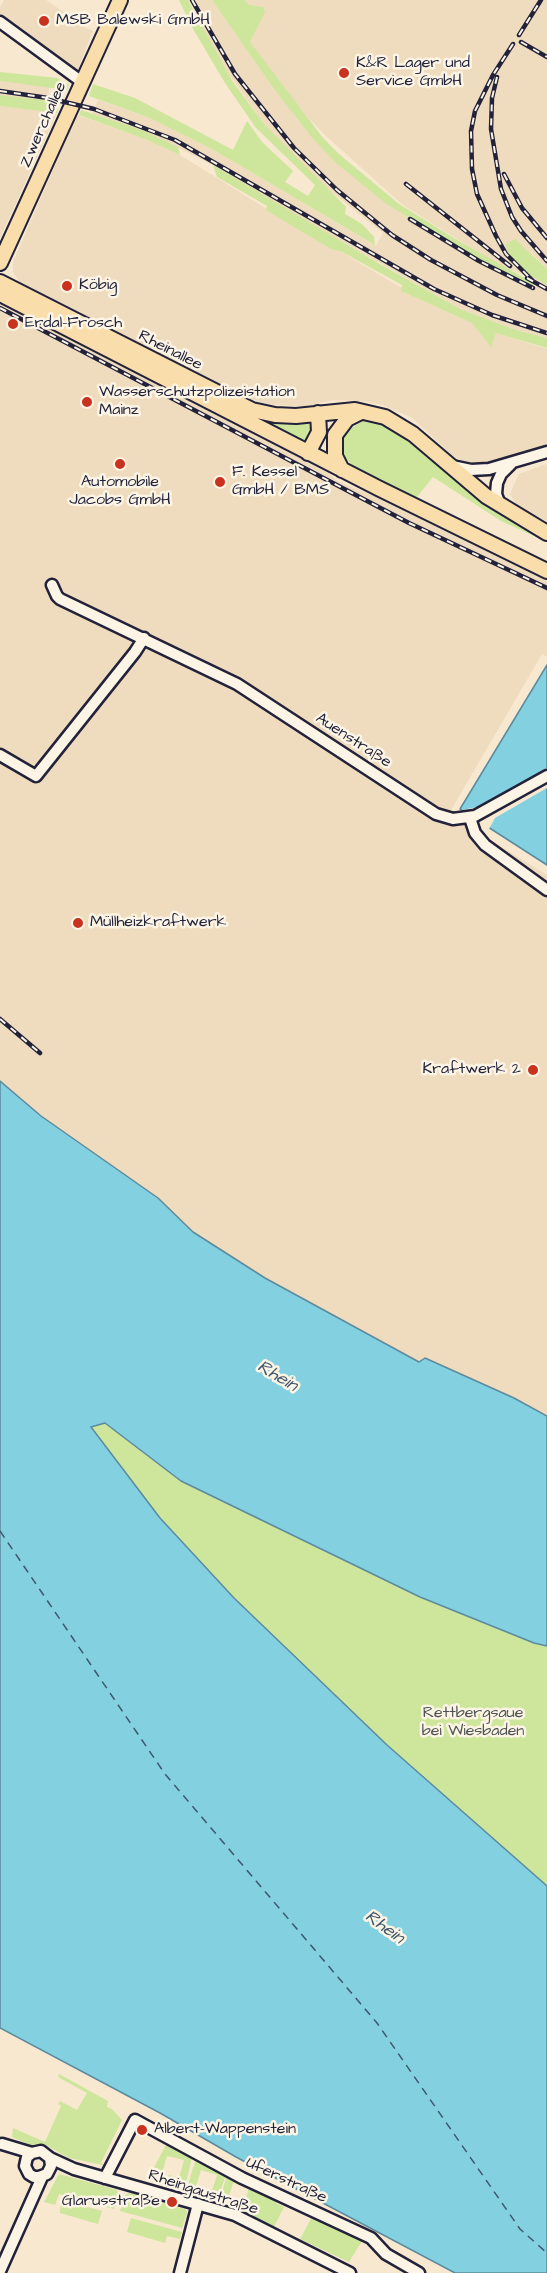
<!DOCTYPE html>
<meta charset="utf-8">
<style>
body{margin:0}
canvas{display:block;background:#f7e8cf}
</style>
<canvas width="547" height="2273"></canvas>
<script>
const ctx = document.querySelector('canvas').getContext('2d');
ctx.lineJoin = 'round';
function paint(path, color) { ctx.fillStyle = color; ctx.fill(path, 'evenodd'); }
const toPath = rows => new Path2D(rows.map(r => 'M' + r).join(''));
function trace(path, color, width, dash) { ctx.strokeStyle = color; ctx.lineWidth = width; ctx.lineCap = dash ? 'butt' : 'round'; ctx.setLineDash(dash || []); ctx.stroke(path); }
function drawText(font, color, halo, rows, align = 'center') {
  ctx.font = font + ' "Architects Daughter",sans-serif'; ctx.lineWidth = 5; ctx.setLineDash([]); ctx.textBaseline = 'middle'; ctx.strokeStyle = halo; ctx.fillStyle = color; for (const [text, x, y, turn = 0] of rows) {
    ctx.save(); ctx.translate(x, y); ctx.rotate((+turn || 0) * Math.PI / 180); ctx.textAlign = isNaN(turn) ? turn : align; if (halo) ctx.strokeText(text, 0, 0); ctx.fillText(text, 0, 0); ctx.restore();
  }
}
const built = toPath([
 [4,0,46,0,65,13,65,18,93,31,77,71,0,18,0,7],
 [189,0,212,0,274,89,312,138,335,162,408,217,452,245,485,264,535,288,540,282,494,262,403,205,325,135,298,107,250,42,265,11,264,7,249,5,245,0,547,0,547,269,531,253,547,285,547,338,516,330,462,310,313,225,213,165,142,130,92,114,98,100,150,118,212,149,376,246,383,233,319,182,264,124,224,67],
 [0,81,49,87,48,102,0,95],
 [0,106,57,113,0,238],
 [77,115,145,139,180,155,331,249,341,252,402,288,401,291,472,323,491,346,496,333,547,349,547,445,488,463,471,463,464,462,452,455,411,417,382,405,362,401,333,400,306,406,271,405,247,398,218,385,31,289,18,280,13,272,13,262],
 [0,302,328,473,337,481,378,498,547,581,547,657,542,654,451,810,452,816,547,875,547,1416,514,1398,425,1358,419,1363,265,1278,193,1232,158,1198,41,1116,0,1081],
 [547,464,547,521,518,507,510,494,519,474]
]);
const green = toPath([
 [179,0,188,0,233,82,264,124,346,207,345,214,362,224,374,237,375,245,212,149,150,118,89,96,93,84,135,98,233,150,247,121,262,142,293,171,285,182,308,196,315,185,256,128,225,83,193,29],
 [212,0,245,0,249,5,264,7,265,12,250,42,323,138,339,154,399,204,459,241,532,282,535,288,485,264,385,203,335,162,312,138,274,89],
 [0,72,57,78,69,85,67,90,0,81],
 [0,95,43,100,59,105,57,113,0,106],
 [81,110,142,130,178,147,180,155,145,139,79,115],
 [213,165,378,263,462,310,516,330,547,338,547,348,496,333,491,347,472,323,401,291,402,285,342,252,331,249,266,210,267,206,217,177],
 [515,239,547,269,547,285,525,272,509,257,506,244],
 [237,409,307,421,311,424,314,431,306,445],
 [363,421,371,421,399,430,454,479,485,502,528,530,547,538,547,542,501,521,433,477,417,497,434,508,352,465,341,453,341,440,346,431],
 [105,1423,181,1481,420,1597,534,1643,547,1646,547,1886,386,1745,234,1598,160,1518,90,1427],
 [59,2074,108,2101,107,2107,112,2109,122,2120,101,2163,107,2166,69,2158,46,2145,30,2145,12,2137,13,2128,45,2142,61,2106,58,2104,60,2101,77,2110,87,2093,58,2077],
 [167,2143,192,2157,185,2187,167,2182,169,2175,179,2178,184,2160,167,2156,162,2173,152,2171],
 [196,2158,226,2174,219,2196,201,2191,202,2189,212,2191,217,2175,201,2170,195,2190,187,2188],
 [59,2174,117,2190,118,2194,114,2209,59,2194,55,2205,44,2202],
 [227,2175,278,2200,276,2203,284,2207,274,2227,243,2212,246,2206,244,2205,249,2188,233,2183,228,2199,221,2196],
 [129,2193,185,2209,187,2212,182,2228,120,2211,124,2196],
 [61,2200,102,2211,98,2224,60,2213],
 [313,2215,364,2238,349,2262,300,2239],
 [131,2218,182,2232,180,2239,167,2236,165,2243,127,2232]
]);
const water = toPath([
 [547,665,547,865,460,809,547,665],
 [0,1081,41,1116,158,1198,193,1232,265,1278,419,1362,425,1358,514,1398,547,1416,547,1646,534,1643,420,1597,181,1481,105,1423,91,1427,160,1518,234,1598,387,1745,547,1886,547,2273,455,2273,236,2157,160,2113,0,2028,0,1081]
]);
const pier = toPath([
 [547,768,547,788,495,818,488,831,457,811,482,806]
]);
const ferry = toPath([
 [0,1531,165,1774,377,2023,520,2229,547,2253]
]);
const minor = toPath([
 [0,22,82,82],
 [452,466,471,470,489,469,547,452],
 [500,505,496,494,497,483,501,474,511,464],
 [52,585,57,596,60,599,237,684,436,814,453,819,475,816,547,776],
 [0,755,36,776,135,652,144,638],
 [470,818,475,833,485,845,547,890],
 [2,2144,32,2153,41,2151,50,2158,74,2169,235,2215,350,2273],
 [32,2153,27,2157,25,2166,29,2174,34,2177,39,2177,47,2174,51,2166,50,2158],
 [105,2178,135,2120,242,2178,371,2238,386,2254,419,2273],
 [0,2271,42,2177],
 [180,2273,198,2204]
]);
const major = toPath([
 [0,263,120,0],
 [0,282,252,410,275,415,296,416,355,410,385,417,413,434,486,496,547,533],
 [0,294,378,488,547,571],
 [308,453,319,432,318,413],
 [342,470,335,456,335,435,347,419,361,412]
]);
const rail = toPath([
 [192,0,235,74,294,148,337,190,392,235,431,260,497,295,547,316],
 [519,35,541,0],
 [521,42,547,57],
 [513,44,493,75,475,111,471,131,472,169,477,194,496,236,506,254,533,281],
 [497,77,492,98,491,129,501,189,512,217,521,231,547,261],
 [0,91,48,98,94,109,175,140,434,289,492,315,547,333],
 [504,174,522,208,547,238],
 [406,184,510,266],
 [410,219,479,261,533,288],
 [527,278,547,289],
 [0,308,409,523,547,588],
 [0,1019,40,1053]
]);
const markers = [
 [44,21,6,"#c8321e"],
 [344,73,6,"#c8321e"],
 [67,286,6,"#c8321e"],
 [13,324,6,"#c8321e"],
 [87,402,6,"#c8321e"],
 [120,464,6,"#c8321e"],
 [220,482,6,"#c8321e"],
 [78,923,6,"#c8321e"],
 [533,1070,6,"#c8321e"],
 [142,2130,6,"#c8321e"],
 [172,2202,6,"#c8321e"]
];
const poiNames = [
 ["MSB Balewski GmbH",56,21],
 ["K&R Lager und",356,64],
 ["Service GmbH",356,82],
 ["Köbig",79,286],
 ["Erdal-Frosch",25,324],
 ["Wasserschutzpolizeistation",99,393],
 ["Mainz",99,411],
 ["F. Kessel",232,473],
 ["GmbH / BMS",232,491],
 ["Automobile",120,483,"center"],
 ["Jacobs GmbH",120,501,"center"],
 ["Müllheizkraftwerk",90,923],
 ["Kraftwerk 2",521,1070,"right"],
 ["Albert-Wappenstein",154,2130],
 ["Glarusstraße",160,2202,"right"]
];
const streetNames = [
 ["Zwerchallee",44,125,-66],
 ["Rheinallee",170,351,27],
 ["Auenstraße",353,741,33],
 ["Uferstraße",286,2181,25],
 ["Rheingaustraße",203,2193,18]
];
const parkNames = [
 ["Rettbergsaue",473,1714],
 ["bei Wiesbaden",473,1732]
];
const waterNames = [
 ["Rhein",277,1377,31],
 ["Rhein",384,1928,36]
];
paint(built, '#efdbbd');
paint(green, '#cde69c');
paint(water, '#82d0e0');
trace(water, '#5c8a9e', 1.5);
paint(pier, '#f7e8cf');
trace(ferry, '#3f566d', 1.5, [8, 6]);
trace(minor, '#22223b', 15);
trace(major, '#22223b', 18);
trace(minor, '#fcf5e5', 10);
trace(major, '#f9ddab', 14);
trace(rail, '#22223b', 4.5);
trace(rail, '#fcf5e5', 2, [7]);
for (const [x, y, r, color] of markers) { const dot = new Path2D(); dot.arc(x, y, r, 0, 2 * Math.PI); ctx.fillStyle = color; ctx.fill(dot); trace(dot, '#fcf5e5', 2); }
drawText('16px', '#22223b', '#fcf5e5', poiNames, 'left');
drawText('16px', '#22223b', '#fcf5e5', streetNames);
drawText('16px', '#4d5353', '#fcf5e5', parkNames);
drawText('italic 18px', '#3f566d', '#fcf5e5', waterNames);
</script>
